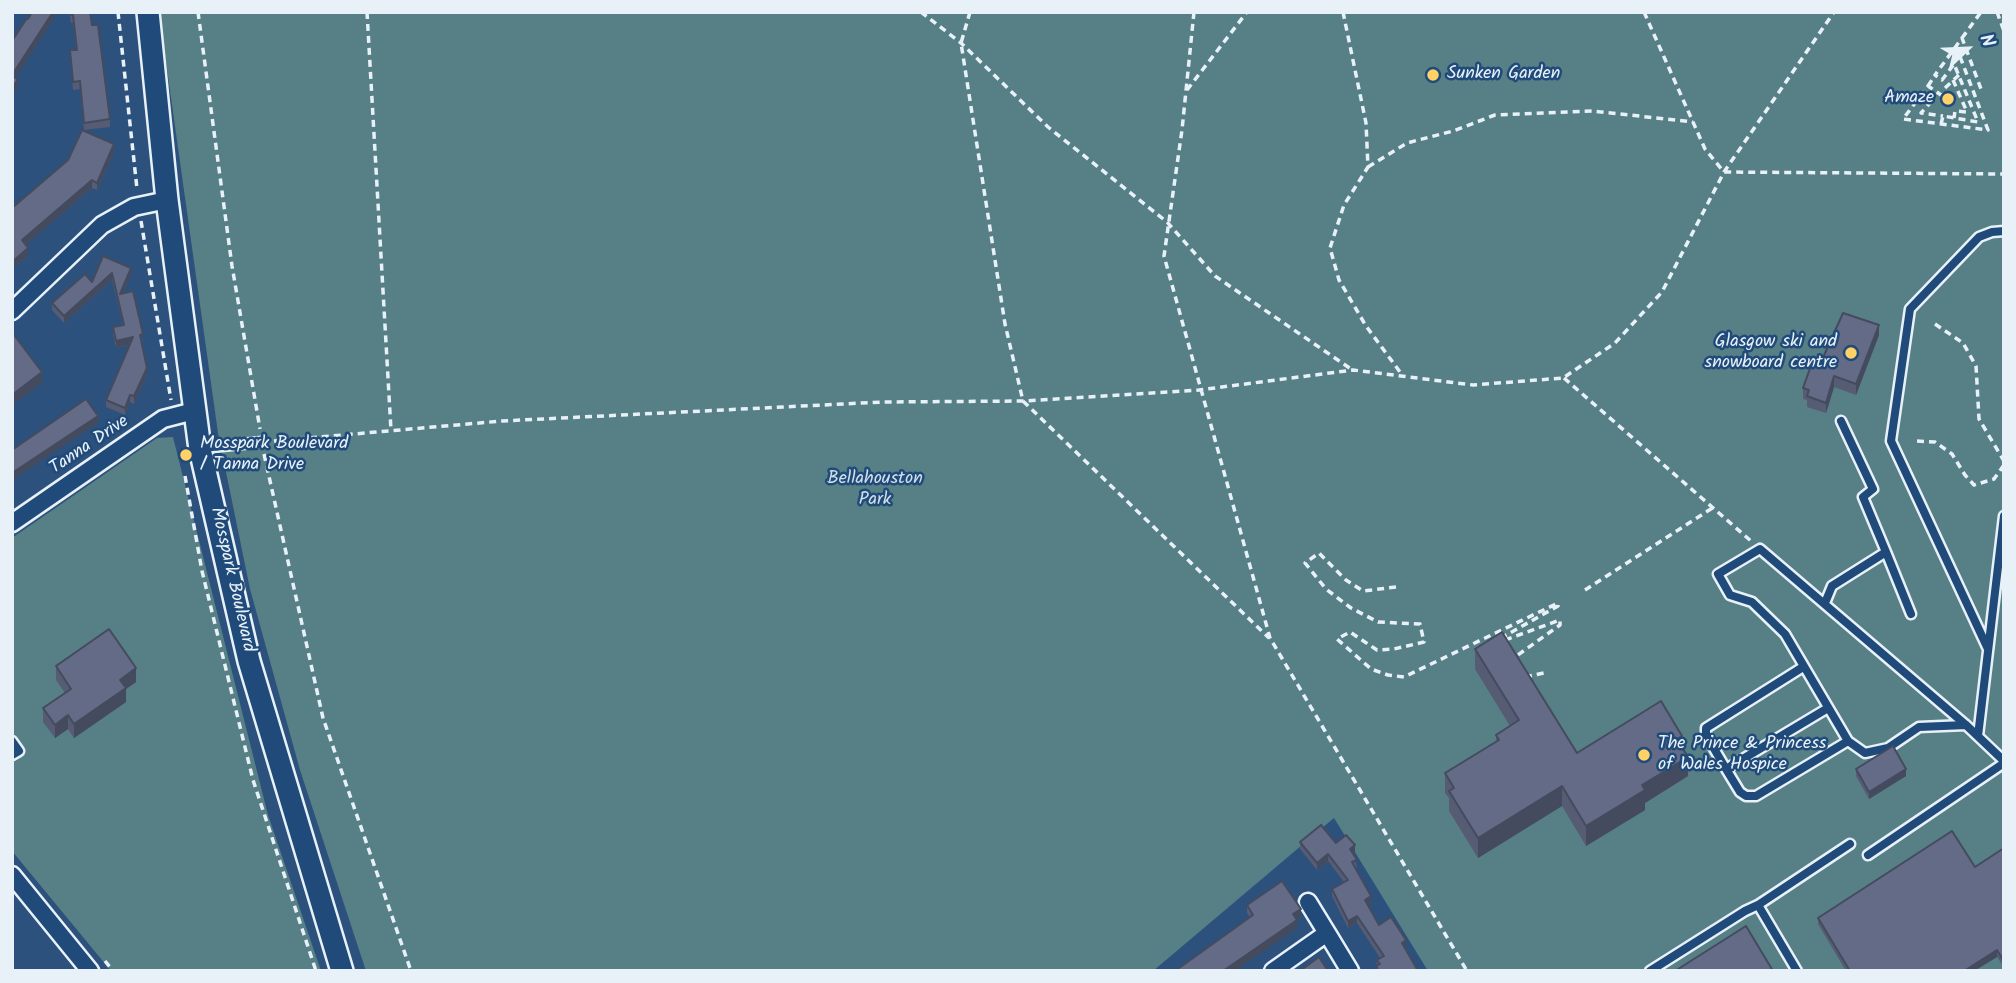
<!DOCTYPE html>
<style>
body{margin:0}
#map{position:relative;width:2016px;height:983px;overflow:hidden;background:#2d517d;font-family:Kalam,sans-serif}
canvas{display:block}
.frame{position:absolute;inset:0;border:14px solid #e8f1f8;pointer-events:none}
.north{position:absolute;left:1932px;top:14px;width:70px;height:70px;-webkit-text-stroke:5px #1f4a7a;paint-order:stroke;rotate:67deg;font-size:19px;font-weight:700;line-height:28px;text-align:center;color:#e8f1f8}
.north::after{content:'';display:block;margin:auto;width:24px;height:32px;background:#e8f1f8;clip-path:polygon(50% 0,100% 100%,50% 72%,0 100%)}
</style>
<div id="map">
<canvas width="2016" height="983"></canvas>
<div class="frame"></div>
<div class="north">N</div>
</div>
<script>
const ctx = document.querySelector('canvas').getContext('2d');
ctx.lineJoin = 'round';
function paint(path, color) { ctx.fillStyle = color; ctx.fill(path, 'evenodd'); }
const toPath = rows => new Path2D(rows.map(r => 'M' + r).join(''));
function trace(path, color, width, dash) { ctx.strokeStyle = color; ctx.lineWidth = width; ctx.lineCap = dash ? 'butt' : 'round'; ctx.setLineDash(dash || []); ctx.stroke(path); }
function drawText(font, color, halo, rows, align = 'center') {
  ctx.font = font + ' Kalam,sans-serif'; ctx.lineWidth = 5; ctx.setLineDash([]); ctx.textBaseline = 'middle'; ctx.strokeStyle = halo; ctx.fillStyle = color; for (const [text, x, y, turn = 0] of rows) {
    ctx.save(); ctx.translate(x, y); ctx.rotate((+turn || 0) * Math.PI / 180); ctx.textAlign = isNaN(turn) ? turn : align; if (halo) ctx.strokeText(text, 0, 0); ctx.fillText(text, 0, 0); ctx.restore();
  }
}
const green = toPath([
 [159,12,2004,12,2004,971,1428,971,1334,818,1153,971,366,971,300,770,250,589,218,433],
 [173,437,268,815,321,971,111,971,12,851,12,538,157,438]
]);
const path = toPath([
 [118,12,137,189],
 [198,12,232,266,260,429],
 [367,12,391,430],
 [921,12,961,43,1048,127,1167,222,1215,276,1351,369],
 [970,12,961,43,1005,324,1023,401,1269,638],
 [1194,12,1182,130,1164,256,1270,638,1467,971],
 [1343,12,1366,123,1368,167,1344,205,1330,248,1339,280,1366,326,1403,376],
 [1644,12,1705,149,1724,172,2004,174],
 [1997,12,2004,31],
 [1962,38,1981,12],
 [1953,80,1967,112,1955,111,1954,118],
 [1928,86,1935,75],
 [1945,88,1959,75],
 [1187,90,1247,12],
 [1941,95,1951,93,1954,101,1950,104,1945,103,1941,95,1928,86,1903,119,1988,130,1956,46],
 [1932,101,1921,113,1943,116],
 [1941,124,1943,116,1978,122,1954,64,1942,80,1935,75,1962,38,1981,89],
 [1368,167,1407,143,1453,131,1495,115,1593,111,1693,122],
 [141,221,171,400],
 [1935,324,1963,343,1976,366,1979,419,2004,461],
 [1564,378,1751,541],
 [274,441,502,421,883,402,1023,401,1199,390,1353,370,1473,385,1563,378,1615,343,1662,292,1724,172,1834,12],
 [1917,441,1935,442,1952,454,1965,475,1974,485,1994,479,2004,465],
 [264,454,323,718,411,971],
 [185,476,202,571,253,780,316,971],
 [1396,587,1363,591,1346,580,1319,553,1305,563,1326,589,1351,608,1378,622,1420,624,1424,642,1394,649,1377,650,1350,632,1337,639,1371,669,1388,675,1404,677,1558,603,1558,606,1501,638],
 [1585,590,1714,507],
 [1505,640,1560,620,1560,625,1515,657],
 [1525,677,1544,673],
 [105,961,113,971]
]);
const lane = toPath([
 [1841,421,1873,489,1863,497,1886,552],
 [202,448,262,442],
 [1825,603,1832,586,1886,552,1911,614],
 [1988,649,1891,441,1910,309,1979,237,1992,232,2004,231],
 [1803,667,1706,728,1706,735,1726,769,1740,792,1746,796,1756,796,1848,741],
 [1966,725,1919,727,1888,748,1865,753,1848,741,1785,634,1752,602,1730,595,1718,574,1760,549,1966,725,2004,761],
 [1978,736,2004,516],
 [12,741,19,751,12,755],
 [1726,769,1828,708],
 [1868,855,2004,763],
 [1650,971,1745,911,1758,905],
 [1797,971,1758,905,1850,844]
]);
const street = toPath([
 [12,311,102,225,134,207,167,200],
 [12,523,163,419,194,411],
 [12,875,90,971],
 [1327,933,1350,971],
 [1273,971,1327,933,1308,902]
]);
const secondary = toPath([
 [148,12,167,200,200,449,249,661,342,971]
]);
const wall = toPath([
 [69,12,90,12,92,25,110,119,110,127,84,130,80,89,73,90,70,50,76,50,73,23,71,23],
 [114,152,97,190,92,188,25,245,28,256,12,269,12,208],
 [103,256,131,275,123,294,143,341,141,342,147,375,134,404,130,402,125,415,106,407,106,400,130,345,116,348,113,334,113,327,123,325,112,280,64,323,52,310,52,303,92,282],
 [1879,335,1856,395,1834,387,1826,413,1807,407,1807,400,1803,399,1803,388,1821,362],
 [1475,649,1577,753,1682,748,1688,776,1645,803,1645,810,1586,846,1562,806,1478,858,1449,811,1449,798,1445,793,1445,773,1496,741,1496,735,1510,726,1475,669],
 [56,666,136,682,126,689,126,702,74,738,68,729,55,738,43,722,43,708,65,693,56,680],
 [1856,769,1906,776,1869,799,1856,776],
 [1300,842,1336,843,1355,853,1353,854,1357,867,1356,868,1371,903,1368,905,1379,925,1406,947,1405,948,1418,971,1376,971,1377,960,1380,958,1357,923,1348,928,1332,896,1332,889,1344,882,1328,861,1317,870,1300,849],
 [2004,848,2004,963,2002,964,1997,957,1974,971,1846,971,1818,924,1818,918,1975,867],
 [1247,905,1301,917,1297,920,1297,928,1250,917,1247,913]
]);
const shadedWall = toPath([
 [53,12,58,12,12,83,12,75],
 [18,80,18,88,12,94,12,87],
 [114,144,114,152,97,190,97,183],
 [92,180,92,188,22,248,22,240],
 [28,248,28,256,12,269,12,262],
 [131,268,131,275,120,301,120,294],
 [112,273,112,280,64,323,64,316],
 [1879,325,1879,335,1856,395,1856,384],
 [133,337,133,344,116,348,116,341],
 [147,368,147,375,134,404,134,396],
 [42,372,42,383,12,405,12,395],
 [1834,376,1834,387,1826,413,1826,403],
 [130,395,130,402,125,415,125,408],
 [98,416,98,423,12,480,12,473],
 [136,668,136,682,126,689,126,702,74,738,74,724,120,680],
 [68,715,68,729,55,738,55,725],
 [1682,736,1682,756,1677,739],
 [1688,757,1688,776,1645,803,1645,810,1586,846,1586,826,1642,785],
 [1906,769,1906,776,1869,799,1869,792],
 [1562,786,1562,806,1478,858,1478,838],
 [1355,845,1355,853,1350,857,1350,849],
 [1328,854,1328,861,1317,870,1317,863],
 [1371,896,1371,903,1365,907,1365,900],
 [1301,909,1301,917,1297,920,1297,928,1235,971,1223,971],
 [1357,916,1357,923,1348,928,1348,921],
 [1406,940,1406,947,1402,950,1402,943],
 [1997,950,1997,957,1974,971,1964,971]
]);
const building = toPath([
 [32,12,53,12,12,75,12,41,27,18,28,19,32,12],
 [70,12,90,12,92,25,98,25,110,119,84,123,80,81,73,82,70,50,77,50,73,15,71,15,70,12],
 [12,75,18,80,12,87,12,75],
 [82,130,114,144,97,183,92,180,22,240,28,248,12,262,12,208,68,160,82,130],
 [103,256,131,268,120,294,133,291,143,334,140,335,147,368,134,396,130,395,125,408,106,400,133,337,116,341,113,327,124,325,112,273,64,316,52,303,85,274,92,282,103,256],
 [1843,313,1879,325,1856,384,1834,376,1826,403,1807,396,1809,390,1803,388,1813,360,1821,362,1843,313],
 [14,335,42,372,12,395,12,336,14,335],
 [86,399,98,416,12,473,12,450,86,399],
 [109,629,136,668,120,680,126,688,74,724,68,715,55,725,43,708,71,689,56,666,109,629],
 [1502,632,1577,753,1661,701,1682,736,1677,739,1688,757,1642,785,1645,790,1586,826,1562,786,1478,838,1449,791,1454,788,1445,773,1499,740,1496,735,1519,720,1475,649,1502,632],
 [1893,746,1906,769,1869,792,1856,769,1893,746],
 [1321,825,1336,843,1346,835,1355,845,1350,849,1357,860,1352,862,1371,896,1365,900,1379,925,1391,917,1406,940,1402,943,1418,971,1379,971,1376,966,1380,964,1377,960,1384,956,1357,916,1348,921,1332,889,1348,880,1328,854,1317,863,1300,842,1321,825],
 [1952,831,1975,867,2004,848,2004,956,2002,958,1997,950,1964,971,1850,971,1818,918,1952,831],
 [1282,881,1301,909,1293,914,1297,920,1223,971,1175,971,1253,915,1247,905,1282,881],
 [1746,926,1773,971,1675,971,1746,926],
 [1319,957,1328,971,1300,971,1319,957]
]);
const markers = [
 [1433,75,7,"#ffd166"],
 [1948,99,7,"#ffd166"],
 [1851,353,7,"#ffd166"],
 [186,455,7,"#ffd166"],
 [1644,755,7,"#ffd166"]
];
const poiNames = [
 ["Sunken Garden",1447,75],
 ["Amaze",1934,99,"right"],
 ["Glasgow ski and",1837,343,"right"],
 ["snowboard centre",1837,364,"right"],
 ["Mosspark Boulevard",200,445],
 ["/ Tanna Drive",200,466],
 ["The Prince & Princess",1658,745],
 ["of Wales Hospice",1658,766]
];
const streetNames = [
 ["Tanna Drive",90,446,-34],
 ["Mosspark Boulevard",231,580,77]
];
const parkNames = [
 ["Bellahouston",875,480],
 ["Park",875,501]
];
paint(green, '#567f86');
trace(lane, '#e8f1f8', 13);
trace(street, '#e8f1f8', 21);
trace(secondary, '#e8f1f8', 26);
trace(path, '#e8f1f8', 3.5, [7, 5]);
trace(lane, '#1f4a7a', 8);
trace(street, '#1f4a7a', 16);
trace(secondary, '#1f4a7a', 21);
paint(wall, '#555c74');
paint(shadedWall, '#454b5e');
paint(building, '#636b87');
trace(building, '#454b5e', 2);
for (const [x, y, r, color] of markers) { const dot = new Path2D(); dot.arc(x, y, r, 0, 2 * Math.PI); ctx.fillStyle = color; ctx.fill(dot); trace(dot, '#1f4a7a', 2.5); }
drawText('18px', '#e8f1f8', '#1f4a7a', poiNames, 'left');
drawText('18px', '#e8f1f8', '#1f4a7a', streetNames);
drawText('18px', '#d2e0e7', '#1f4a7a', parkNames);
</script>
